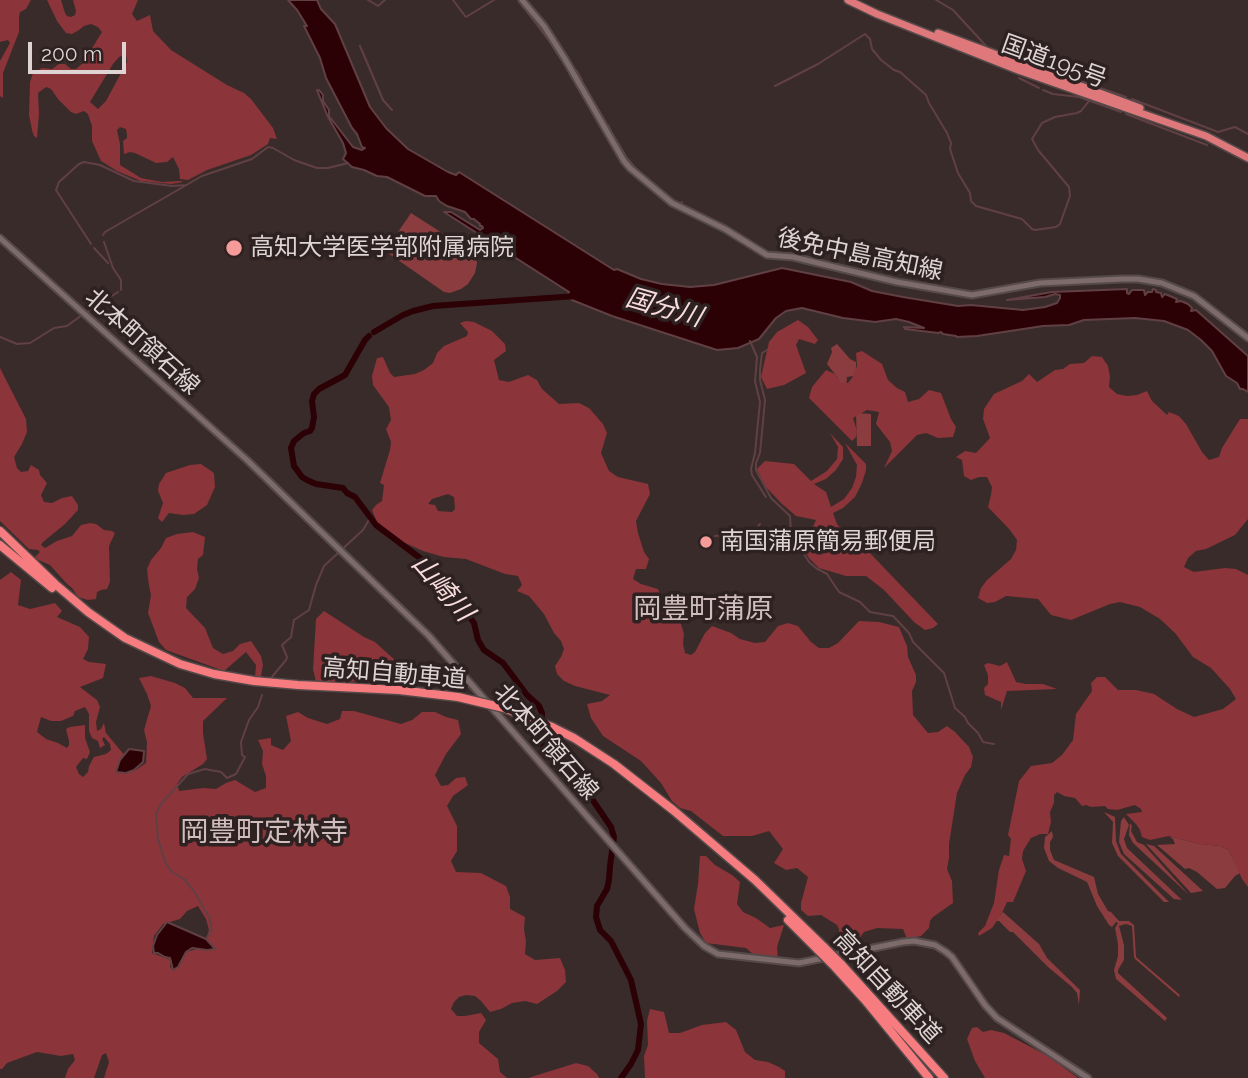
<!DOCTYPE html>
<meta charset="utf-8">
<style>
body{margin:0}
#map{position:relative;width:1248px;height:1078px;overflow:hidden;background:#392b2a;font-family:Raleway,sans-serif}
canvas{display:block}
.scale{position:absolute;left:28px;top:42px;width:98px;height:32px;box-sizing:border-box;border:4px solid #ddd4d3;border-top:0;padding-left:9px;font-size:21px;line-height:24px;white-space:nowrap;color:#ddd4d3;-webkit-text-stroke:5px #2e2121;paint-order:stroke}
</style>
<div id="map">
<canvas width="1248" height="1078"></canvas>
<div class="scale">200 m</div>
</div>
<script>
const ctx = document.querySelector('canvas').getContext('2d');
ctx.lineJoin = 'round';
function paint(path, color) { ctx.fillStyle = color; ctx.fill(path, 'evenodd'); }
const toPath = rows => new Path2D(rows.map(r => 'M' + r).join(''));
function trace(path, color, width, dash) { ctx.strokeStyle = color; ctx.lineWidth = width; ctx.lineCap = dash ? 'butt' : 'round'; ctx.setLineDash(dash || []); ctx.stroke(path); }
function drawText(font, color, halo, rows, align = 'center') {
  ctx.font = font + ' Raleway,"Noto Sans JP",sans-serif'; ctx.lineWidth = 7; ctx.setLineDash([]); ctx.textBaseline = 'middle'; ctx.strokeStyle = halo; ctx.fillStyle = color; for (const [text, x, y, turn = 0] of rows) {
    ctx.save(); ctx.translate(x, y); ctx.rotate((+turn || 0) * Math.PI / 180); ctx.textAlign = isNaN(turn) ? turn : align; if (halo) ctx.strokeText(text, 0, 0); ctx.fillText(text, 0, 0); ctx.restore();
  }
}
const green = toPath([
 [411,213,475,254,477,263,475,273,468,284,461,289,450,293,444,292,385,251],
 [837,344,850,359,856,362,856,370,853,376,847,377,846,389,842,389,838,378,827,364,832,352,831,348],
 [856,413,871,414,871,446,857,446],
 [1104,812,1115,817,1116,841,1121,854,1169,902,1164,902,1118,856,1112,843,1113,822],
 [1124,817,1129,825,1124,839,1127,848,1182,900,1174,899,1124,854,1119,842,1121,821],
 [1130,823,1132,826,1131,831,1137,842,1144,845,1189,895,1133,843,1129,835],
 [1052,831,1053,837,1050,842,1050,850,1054,860,1094,877,1098,894,1108,911,1111,912,1119,921,1129,921,1134,925,1136,957,1180,995,1179,997,1135,959,1134,957,1132,926,1126,924,1119,926,1124,945,1124,960,1118,970,1118,973,1166,1017,1167,1018,1165,1021,1116,979,1114,970,1118,956,1118,944,1115,928,1118,923,1116,922,1112,927,1109,925,1097,906,1087,882,1058,868,1049,861,1044,848,1045,837],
 [1169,836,1200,844,1220,846,1229,850,1240,873,1235,876,1225,888,1217,889,1197,872,1189,868,1185,869,1157,845,1175,844,1173,839],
 [1146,844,1154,846,1203,891,1191,893],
 [1003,912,1039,944,1047,958,1080,990,1079,1005,1077,993,1072,987,1048,967,1013,932,1010,932,999,921,995,921]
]);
const forest = toPath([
 [0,0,31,0,26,9,20,12,19,17,19,32,3,73,3,98,0,96,0,61,10,43,8,40,0,42],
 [47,0,61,0,65,13,67,16,71,17,75,15,76,11,73,0,138,0,132,14,137,21,150,15,153,31,171,50,227,85,244,93,251,99,273,128,277,139,270,138,268,144,251,155,207,170,188,180,180,179,179,169,173,157,167,162,156,163,135,153,130,152,124,154,123,141,127,138,127,135,126,129,120,127,117,130,120,144,120,165,141,178,162,182,181,181,183,182,171,184,141,181,117,171,101,161,92,141,92,126,88,114,84,111,76,114,71,112,58,99,51,89,46,87,38,93,39,114,37,138,34,136,32,130,29,115,30,82,33,73,42,68,52,69,59,64,65,64,71,69,76,69,83,63,102,32,98,27,91,24,84,26,79,30,72,34,66,33,57,21],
 [126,54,127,62,106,101,98,109,90,102,113,64,119,57],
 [798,320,808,327,818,340,815,344,799,339,796,345,806,373,784,385,767,389,761,377,769,342,777,332],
 [466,321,474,322,492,331,505,344,506,351,494,360,499,380,509,382,528,375,537,380,542,389,559,404,579,403,589,408,603,424,607,433,601,453,609,471,618,477,648,484,650,494,636,521,638,533,644,552,649,559,646,569,636,569,633,579,641,584,658,589,666,608,681,624,684,634,683,644,685,653,691,655,695,652,705,633,712,626,731,633,740,639,755,643,765,642,778,626,788,623,798,626,811,642,819,648,829,648,838,643,859,621,879,622,899,627,907,646,908,657,916,675,916,682,912,691,913,715,928,733,938,732,947,726,955,732,969,747,973,757,971,767,965,775,957,793,949,844,949,858,947,869,952,881,953,903,933,917,930,921,929,928,921,936,907,939,903,929,877,928,864,932,853,947,847,949,842,946,839,940,839,929,837,925,821,915,808,916,801,910,801,903,808,877,797,868,786,870,774,863,783,849,769,831,752,836,723,836,691,811,680,808,672,801,661,783,641,761,603,736,591,718,587,704,602,701,610,695,575,686,564,681,557,674,555,666,561,657,564,649,561,641,554,633,544,614,529,596,517,591,522,585,518,576,505,574,466,559,444,557,423,551,403,542,377,522,372,510,376,505,382,501,384,485,380,483,390,450,391,442,386,429,391,420,389,407,373,385,372,376,377,358,383,357,390,373,394,377,415,374,424,370,433,363,437,353,444,346,467,336,468,332,460,323],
 [448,494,454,497,455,509,452,512,438,511,435,505,428,504,432,499],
 [862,351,882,364,888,380,897,388,905,392,908,402,919,399,929,390,941,393,951,419,956,427,953,437,938,438,926,433,917,435,884,468,892,451,890,442,876,424,879,412,867,410,853,418,857,431,856,437,852,441,809,398,812,387,826,370,835,374,841,383,848,383,852,378,857,366,856,353],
 [1092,356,1102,357,1108,366,1110,377,1109,387,1117,394,1127,396,1137,395,1147,391,1152,401,1167,415,1169,412,1179,416,1186,424,1202,452,1209,460,1219,457,1222,448,1240,419,1248,419,1248,519,1235,535,1206,549,1196,551,1188,558,1184,567,1194,572,1225,568,1236,569,1248,575,1248,887,1242,879,1229,850,1220,846,1200,844,1169,836,1150,840,1142,837,1140,830,1136,824,1126,814,1142,812,1141,809,1135,805,1117,810,1108,809,1105,806,1091,807,1086,805,1082,806,1075,798,1064,796,1057,792,1054,795,1054,803,1050,812,1051,822,1048,834,1040,834,1031,838,1023,851,1022,859,1026,871,1013,902,1007,902,1002,913,992,928,979,936,978,933,985,926,994,903,999,870,1004,855,1009,856,1011,839,1008,835,1019,781,1031,766,1052,763,1062,755,1073,740,1076,714,1092,691,1091,683,1097,677,1105,677,1118,690,1136,690,1154,694,1177,709,1194,717,1223,709,1236,699,1230,689,1211,668,1193,657,1175,633,1160,619,1140,607,1120,602,1110,604,1071,620,1051,615,1038,599,1006,596,995,602,987,603,978,598,981,588,987,580,1011,559,1016,550,1017,540,1010,530,988,507,991,495,992,487,987,477,979,477,971,480,964,476,962,460,956,457,965,451,976,453,990,438,983,419,984,409,994,394,1022,381,1029,374,1037,382,1055,370,1063,369,1070,364,1084,363],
 [0,368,26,419,27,432,22,444,14,457,17,468,21,472,28,471,31,465,39,470,40,475,47,483,41,495,44,502,52,503,62,498,72,496,78,505,78,510,65,524,43,542,41,545,45,548,57,541,72,536,81,525,90,523,96,524,104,530,112,531,115,533,109,546,110,582,107,589,101,590,97,592,96,599,88,600,78,597,72,588,68,585,50,565,34,558,40,552,38,550,29,549,0,521],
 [830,433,843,447,843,459,836,470,826,479,814,484,826,492,831,507,844,499,852,488,856,477,857,465,845,443,866,464,866,470,862,483,855,497,843,508,833,513,837,524,850,539,868,551,938,624,933,628,925,630,914,622,884,590,866,576,846,576,819,568,809,558,799,543,795,529,812,529,816,520,796,516,781,503,765,486,757,469,765,461,794,464,811,481,827,471,837,459,838,447],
 [201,464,214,473,215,487,207,505,194,514,183,515,169,513,162,522,158,518,163,503,158,491,159,484,166,473,190,465],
 [193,532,205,537,203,555,198,559,197,569,199,578,195,589,187,597,186,608,205,628,213,648,223,654,233,651,240,644,251,641,261,656,263,665,261,676,255,677,256,665,246,652,224,671,166,650,159,642,148,613,151,595,149,586,147,569,151,560,161,548,166,538,177,534],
 [11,572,21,580,18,605,30,609,55,603,62,611,57,617,80,627,89,637,88,649,83,659,89,662,106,664,103,678,80,687,97,700,100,707,96,722,97,731,101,729,104,723,106,733,126,757,120,761,116,772,124,773,136,770,146,763,147,742,144,730,151,706,147,694,139,678,151,676,175,683,185,688,193,698,227,698,203,721,203,733,207,759,203,764,182,777,177,784,179,791,203,788,216,789,226,783,235,780,255,792,266,788,266,776,262,764,263,751,258,740,271,738,271,745,283,750,291,741,286,716,298,712,308,718,327,724,340,719,342,711,354,711,401,724,412,720,422,712,435,712,446,717,458,720,461,734,446,754,435,775,441,786,448,785,456,778,465,777,468,785,453,796,447,806,457,826,457,851,451,861,456,872,481,873,506,886,510,897,510,909,525,917,524,929,526,941,525,954,535,960,560,958,565,970,566,982,557,991,537,1004,525,1001,512,1003,501,1009,490,1012,481,1001,475,996,466,995,459,997,454,1002,451,1009,457,1016,465,1016,481,1013,486,1020,479,1032,479,1043,498,1059,500,1072,507,1078,104,1078,109,1062,106,1053,102,1055,94,1078,65,1078,68,1069,75,1060,73,1054,61,1056,37,1052,7,1063,2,1069,0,1069,0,580],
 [85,707,89,714,89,731,92,738,98,741,100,748,105,745,102,739,104,737,110,744,111,750,106,754,94,757,89,766,88,772,83,777,79,774,76,767,83,758,87,759,90,752,85,738,85,725,70,727,66,729,69,741,69,745,67,748,58,743,46,739,37,732,41,717,51,721,61,721,73,716,75,711],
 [198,906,206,919,209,930,206,939,214,948,201,948,186,952,181,961,179,967,173,970,170,967,171,960,152,953,154,936,163,924,180,919,187,911],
 [324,611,364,637,375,642,396,661,400,672,398,685,383,681,316,682,313,669,316,619],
 [1007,662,1016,682,1026,684,1043,684,1057,689,1007,691,1001,710,1001,702,985,695,984,688,988,684,988,675,984,665,988,663,1000,666],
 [700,856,706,856,715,865,732,875,740,882,737,904,743,912,756,918,770,928,784,925,777,947,778,959,754,955,746,948,706,943,700,933,694,909,698,884],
 [650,1009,664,1012,669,1033,680,1033,702,1025,726,1022,736,1030,745,1052,755,1060,768,1062,779,1067,785,1071,785,1078,645,1078,644,1056,648,1045,647,1021],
 [977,1027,983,1032,991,1030,1004,1033,1048,1056,1078,1078,985,1078,975,1061,967,1039,972,1028],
 [576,1063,588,1066,597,1074,599,1078,528,1078]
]);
const water = toPath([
 [288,0,317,0,321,9,335,24,370,107,386,128,408,149,448,172,456,175,459,172,614,270,617,269,641,279,662,284,690,287,714,285,782,268,851,282,872,291,903,297,958,306,971,305,1023,310,1045,307,1057,303,1060,298,1060,295,1055,294,1045,297,1007,300,1052,292,1127,289,1127,293,1129,294,1132,290,1144,290,1145,295,1148,292,1152,292,1153,289,1156,290,1156,292,1161,293,1162,297,1165,294,1177,299,1176,302,1181,301,1188,304,1192,308,1191,311,1196,310,1248,356,1248,392,1243,389,1240,389,1237,383,1226,376,1212,351,1201,340,1188,330,1164,321,1135,318,1084,320,1069,325,1043,326,977,336,957,337,956,336,943,334,941,332,938,333,905,329,904,327,924,328,909,322,896,319,875,322,843,318,802,308,786,311,776,318,759,339,738,348,717,350,612,316,572,300,568,294,569,292,444,212,451,212,480,230,483,228,482,226,480,226,480,224,474,219,471,219,465,212,447,206,439,201,436,196,425,196,387,177,377,176,364,170,352,167,343,159,346,153,343,143,328,117,317,90,319,90,323,95,323,101,329,110,329,116,353,147,362,150,365,148,362,147,357,134,352,128,326,78,320,58,304,26,307,26,297,10,288,0],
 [129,749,144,751,143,762,134,770,126,773,116,772,120,760,129,749],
 [167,922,206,939,215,949,207,950,192,948,186,952,178,967,173,970,170,958,165,957,158,953,154,953,153,946,157,935,167,922]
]);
const stream = toPath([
 [368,0,378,6,385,0],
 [453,0,465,16],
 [518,0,550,42,570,73],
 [936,0,953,10,987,47,1018,58],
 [466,17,494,0],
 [360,46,383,100,392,110],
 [1040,67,1126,97],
 [576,70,582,80],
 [1019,78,1039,88],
 [583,83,606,123],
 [775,86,818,64,865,34,870,39,872,49,881,60,894,70,900,72,926,95,929,103,947,133,951,143,950,149,958,173,970,193,971,201,976,206,1022,219,1032,229,1035,230,1056,227,1060,224,1070,196,1069,187,1038,150,1032,139,1042,123,1055,117,1077,113,1081,111,1089,101],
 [1043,90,1053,94,1079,97,1121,112],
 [1132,99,1218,132,1235,127,1248,134],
 [1126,114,1207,145],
 [608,125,611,131],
 [612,133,627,158,637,170],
 [670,198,680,204,682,202],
 [103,235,105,232,202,176,252,159,268,147,273,148,294,160,317,168,328,168,348,163],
 [104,242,113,268,121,280,121,290],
 [91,244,56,190,59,182,79,164,84,162,100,165,134,181,172,186,187,185],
 [94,248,108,263],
 [87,312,118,292],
 [0,337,17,344,30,343,54,328,67,326,82,315],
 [750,341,757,357,755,381,760,402,755,453,751,469,752,475,766,497],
 [767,350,762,353,760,370,760,380,765,400,760,453,756,463,756,470,771,498,790,516,791,533,795,540,809,562,816,568,827,574,839,592,860,602,870,612,893,616,909,633,913,642,944,673,955,708,965,717,968,723,978,733,983,742,994,744],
 [715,536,724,535,742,538,755,530,760,524],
 [708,540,709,539],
 [271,678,286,660,287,657,282,645,291,637,294,620,309,610,316,585,324,566,363,530,370,518],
 [206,939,212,930,209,917,194,891,184,879,172,872,165,862,158,839,156,814,161,804,188,774,205,769,221,772,227,778,236,774,245,757,242,755,241,742,249,720,258,707,262,695]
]);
const river = toPath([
 [374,332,403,315,413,311,433,306,576,296],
 [369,336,365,340,345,375,319,389,314,394,312,401,314,417,312,428,310,431,304,433,294,441,291,448,294,466,302,477,307,480,316,484,343,488,347,493,355,497,376,525,424,561,429,569,436,585,451,592,474,623,478,640,484,650,503,663,527,695,539,706,542,713,541,739,545,751,551,758,575,774,611,827,614,837,610,866,609,880,607,889,597,906,596,917,600,930,611,941,631,980,641,1024,638,1050,631,1064,621,1078]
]);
const secondary = toPath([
 [522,0,544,26,565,59,624,161,630,168,672,203,725,229,767,255,793,257,897,282,972,295,1040,283,1122,279,1138,279,1162,283,1194,296,1248,338],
 [0,238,247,460,429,636,685,928,704,946,718,954,799,963,903,942,914,941,935,945,946,952,952,957,985,1005,997,1018,1088,1078]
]);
const trunk = toPath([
 [848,0,877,14,1018,70,1206,136,1248,158],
 [938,33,1140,108]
]);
const motorway = toPath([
 [0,531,55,584,88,612,125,638,180,664,214,674,254,681,298,685,399,690,458,697],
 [0,545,52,588],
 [552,727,574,738,614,764,673,810,755,880,824,947],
 [788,920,818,950],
 [841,964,944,1078],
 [835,967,865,1000,929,1078]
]);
const motorwayBridge = toPath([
 [458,697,504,708,552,727],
 [824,947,841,964],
 [818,950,835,967]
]);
const markers = [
 [234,248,9,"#f59b9a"],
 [706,542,7,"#f59b9a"]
];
const streetNames = [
 ["国道195号",1054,62,20],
 ["後免中島高知線",860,255,12],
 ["北本町領石線",142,342,42],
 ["高知自動車道",394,674,5],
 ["北本町領石線",546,742,49],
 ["高知自動車道",887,987,47]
];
const poiNames = [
 ["高知大学医学部附属病院",250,248],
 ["南国蒲原簡易郵便局",720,542]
];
const waterNames = [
 ["国分川",664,308,16],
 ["山崎川",442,588,49]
];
const quarterNames = [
 ["岡豊町蒲原",703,610],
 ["岡豊町定林寺",264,833]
];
paint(green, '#8b3c3e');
paint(forest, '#8b3439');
paint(water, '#2c0106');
trace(water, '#614044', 2);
trace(stream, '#614044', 2);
trace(river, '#2c0106', 6);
trace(secondary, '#554949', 9);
trace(trunk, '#554949', 10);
trace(motorway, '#554949', 11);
trace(secondary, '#7c6b6a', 5);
trace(trunk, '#de787b', 7);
trace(motorway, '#f67c7f', 8);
trace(motorwayBridge, '#554949', 11, []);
trace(motorwayBridge, '#f67c7f', 8);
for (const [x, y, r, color] of markers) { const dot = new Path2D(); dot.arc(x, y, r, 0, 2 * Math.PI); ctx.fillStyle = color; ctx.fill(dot); trace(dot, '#2e2121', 2.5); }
drawText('24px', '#ddd4d3', '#2e2121', streetNames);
drawText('24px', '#ddd4d3', '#2e2121', poiNames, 'left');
drawText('italic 26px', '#f8dddc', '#2e2121', waterNames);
drawText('28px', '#d0bdbd', '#2e2121', quarterNames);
</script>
